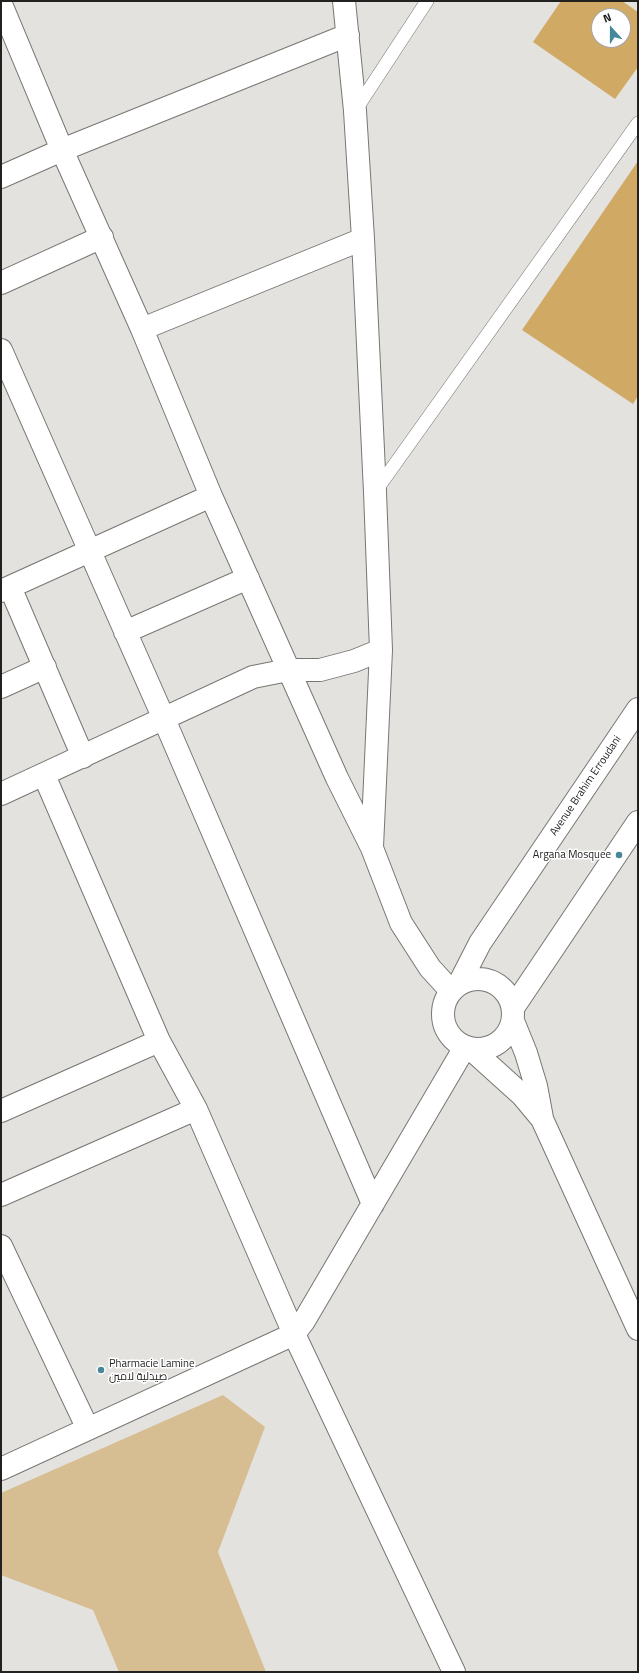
<!DOCTYPE html>
<meta charset="utf-8">
<style>
body{margin:0}
#map{position:relative;width:639px;height:1673px;overflow:hidden;background:#e4e2de;font-family:"Titillium Web",sans-serif}
canvas{display:block}
.frame{position:absolute;inset:0;border:2px solid #222120;pointer-events:none}
.north{position:absolute;left:591px;top:8px;width:40px;height:40px;box-sizing:border-box;background:#fff;border:1px solid #a7a6a6;border-radius:50%;rotate:339deg;font-size:11px;font-weight:700;line-height:16px;text-align:center;color:#222120}
.north::after{content:'';display:block;margin:auto;width:14px;height:18px;background:#47879a;clip-path:polygon(50% 0,100% 100%,50% 72%,0 100%)}
</style>
<div id="map">
<canvas width="639" height="1673"></canvas>
<div class="frame"></div>
<div class="north">N</div>
</div>
<script>
const ctx = document.querySelector('canvas').getContext('2d');
ctx.lineJoin = 'round';
function paint(path, color) { ctx.fillStyle = color; ctx.fill(path, 'evenodd'); }
const toPath = rows => new Path2D(rows.map(r => 'M' + r).join(''));
function trace(path, color, width, dash) { ctx.strokeStyle = color; ctx.lineWidth = width; ctx.lineCap = dash ? 'butt' : 'round'; ctx.setLineDash(dash || []); ctx.stroke(path); }
function drawText(font, color, halo, rows, align = 'center') {
  ctx.font = font + ' "Titillium Web",Cairo,sans-serif'; ctx.lineWidth = 3; ctx.setLineDash([]); ctx.textBaseline = 'middle'; ctx.strokeStyle = halo; ctx.fillStyle = color; for (const [text, x, y, turn = 0] of rows) {
    ctx.save(); ctx.translate(x, y); ctx.rotate((+turn || 0) * Math.PI / 180); ctx.textAlign = isNaN(turn) ? turn : align; if (halo) ctx.strokeText(text, 0, 0); ctx.fillText(text, 0, 0); ctx.restore();
  }
}
const green = toPath([
 [223,1395,265,1427,218,1552,266,1672,119,1672,93,1610,1,1575,1,1493]
]);
const building = toPath([
 [561,1,622,1,638,12,638,67,615,99,533,42],
 [599,16,623,16,623,40,599,40],
 [638,161,638,396,633,404,522,330]
]);
const service = toPath([
 [355,111,427,1],
 [375,492,638,123]
]);
const minor = toPath([
 [344,1,355,111,363,239,375,492,381,650,372,847],
 [1,4,62,150,142,329,211,496,337,778,372,848,401,923,430,968,451,991],
 [1,177,62,150,348,35],
 [1,283,102,237],
 [142,329,363,239],
 [1,350,164,719,373,1204],
 [10,587,83,757],
 [1,591,211,496],
 [125,632,248,578],
 [1,687,45,667],
 [44,775,159,1041,196,1109,294,1334,454,1672],
 [1,794,253,677,288,670,320,670,354,661,381,650],
 '443 1014a35 35 0 1 1 70 0a35 35 0 1 1-70 0Z',
 [459,984,480,943,638,709],
 [513,1008,638,822],
 [513,1021,526,1053,536,1086,542,1118],
 [471,1049,522,1095,542,1119,638,1329],
 [1,1111,159,1041],
 [1,1195,196,1109],
 [1,1246,88,1429],
 [1,1469,294,1334,304,1321,465,1047]
]);
const markers = [
 [619,855,4,"#47879a"],
 [101,1370,4,"#47879a"]
];
const streetNames = [
 ["Avenue Brahim Erroudani",586,786,-56]
];
const poiNames = [
 ["Argana Mosquee",611,855],
 ["Pharmacie Lamine",109,1364,"left"],
 ["صيدلية لامين",109,1377,"left"]
];
paint(green, '#d7be92');
paint(building, '#d0aa65');
trace(service, '#787673', 14);
trace(minor, '#787673', 24);
trace(service, '#fff', 13);
trace(minor, '#fff', 22);
for (const [x, y, r, color] of markers) { const dot = new Path2D(); dot.arc(x, y, r, 0, 2 * Math.PI); ctx.fillStyle = color; ctx.fill(dot); trace(dot, '#fff', 1.5); }
drawText('11px', '#222120', '#fff', streetNames);
drawText('11px', '#222120', '#fff', poiNames, 'right');
</script>
